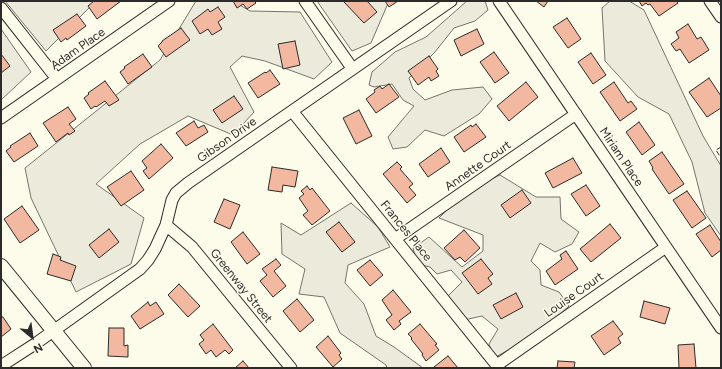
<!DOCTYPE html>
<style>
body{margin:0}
#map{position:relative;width:722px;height:369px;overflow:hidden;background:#fdfbea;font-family:Figtree,sans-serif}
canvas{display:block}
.frame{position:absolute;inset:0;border:2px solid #2b2b2b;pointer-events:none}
.north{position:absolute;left:12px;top:317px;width:40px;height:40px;-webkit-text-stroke:3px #fdfbea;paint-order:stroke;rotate:151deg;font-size:11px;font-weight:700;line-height:16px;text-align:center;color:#2b2b2b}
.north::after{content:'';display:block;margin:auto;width:14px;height:18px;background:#2b2b2b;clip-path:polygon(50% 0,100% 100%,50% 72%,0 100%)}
</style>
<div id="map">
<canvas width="722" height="369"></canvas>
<div class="frame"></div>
<div class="north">N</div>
</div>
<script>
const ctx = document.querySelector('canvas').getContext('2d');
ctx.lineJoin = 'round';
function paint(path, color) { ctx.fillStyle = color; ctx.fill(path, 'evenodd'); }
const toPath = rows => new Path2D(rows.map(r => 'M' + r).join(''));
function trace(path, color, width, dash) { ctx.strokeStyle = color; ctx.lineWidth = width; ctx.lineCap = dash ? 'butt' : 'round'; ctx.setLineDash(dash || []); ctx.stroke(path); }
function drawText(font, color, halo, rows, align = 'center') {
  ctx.font = font + ' Figtree,sans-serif'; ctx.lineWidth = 3; ctx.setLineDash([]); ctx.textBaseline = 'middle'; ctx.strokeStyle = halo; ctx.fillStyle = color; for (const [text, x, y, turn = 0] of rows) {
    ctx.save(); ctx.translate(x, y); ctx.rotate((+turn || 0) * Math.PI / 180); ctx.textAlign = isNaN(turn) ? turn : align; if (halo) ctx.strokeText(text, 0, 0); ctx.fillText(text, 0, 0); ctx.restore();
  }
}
const green = toPath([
 [5,1,96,1,46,51,5,1],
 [196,1,233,1,250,11,300,12,332,62,314,79,265,61,242,56,230,67,254,112,233,135,188,116,140,144,96,184,144,218,131,264,76,292,31,198,25,168,160,60,196,1],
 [317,1,389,1,371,43,352,51,317,1],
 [467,1,485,1,488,10,475,21,454,28,435,52,409,78,413,89,425,100,452,90,483,87,492,99,479,114,444,136,425,130,407,147,393,149,388,137,414,106,403,100,392,84,374,87,369,85,372,72,395,52,426,37,467,1],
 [610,1,629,1,644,10,703,136,721,166,721,236,705,213,692,162,669,114,638,97,605,61,602,8,610,1],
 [1,29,31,72,1,100,1,29],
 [500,175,536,197,560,197,561,219,579,232,572,244,555,252,540,243,531,261,540,270,541,285,559,292,569,306,539,333,494,358,489,344,498,329,482,316,464,320,447,297,462,282,451,270,437,274,430,267,417,264,413,248,429,237,462,267,483,251,483,235,439,218,467,190,500,175],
 [351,203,378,227,390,247,348,265,345,283,364,304,376,336,394,347,423,368,387,368,386,365,340,333,324,297,299,294,305,269,282,254,281,223,301,235,351,203]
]);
const building = toPath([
 [94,1,121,1,97,19,88,6,94,1],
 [233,1,254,1,256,3,247,9,243,4,237,8,233,1],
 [343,1,367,1,377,12,364,23,343,1],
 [385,1,398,1,389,7,385,1],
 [536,1,548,1,544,7,536,1],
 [639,1,676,1,678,3,659,16,650,4,648,5,646,3,642,6,639,1],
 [218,7,225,17,218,22,222,29,212,35,208,29,200,34,192,21,208,9,210,12,218,7],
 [77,14,86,26,67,40,66,38,61,42,53,30,77,14],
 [567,18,581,39,568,48,553,27,567,18],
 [688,24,697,39,701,37,709,50,689,63,680,49,676,51,671,44,679,38,676,32,688,24],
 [181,28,190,40,166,57,158,46,162,42,162,41,181,28],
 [477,29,484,44,461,56,454,40,477,29],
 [295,41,300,65,283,69,278,44,295,41],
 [494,52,509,73,495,83,480,62,494,52],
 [591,53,606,75,593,84,578,62,591,53],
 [1,54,10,66,1,73,1,54],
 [143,54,152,67,128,84,120,72,125,68,124,67,143,54],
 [429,56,438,69,436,71,439,76,431,81,429,77,418,85,408,71,429,56],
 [270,70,280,84,258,98,248,83,265,72,266,73,270,70],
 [709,78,721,96,721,108,707,117,689,92,709,78],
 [105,81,119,100,109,106,105,101,96,107,95,106,91,109,84,98,89,94,88,93,105,81],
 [526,82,538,97,509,121,497,106,526,82],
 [614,82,628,103,631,101,637,109,620,121,600,92,614,82],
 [389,84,399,97,376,113,366,99,375,92,374,90,380,86,382,89,389,84],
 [234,96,243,109,222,123,213,110,234,96],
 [68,107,76,119,69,124,75,131,69,135,68,133,56,142,43,123,68,107],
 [359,110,372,136,356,144,343,118,359,110],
 [194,121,198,128,204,125,208,132,186,146,176,133,194,121],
 [639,122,655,145,642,155,626,132,639,122],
 [476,124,486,137,464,152,454,137,471,125,472,127,476,124],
 [30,133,38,146,14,162,6,151,11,147,10,146,30,133],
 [161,144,173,158,149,179,143,171,147,168,142,161,161,144],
 [441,148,450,162,428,177,419,164,441,148],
 [662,152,684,184,669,194,652,169,653,168,649,161,662,152],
 [573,158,582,173,553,188,545,173,573,158],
 [397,162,402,167,400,169,413,184,409,187,416,195,407,203,383,174,397,162],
 [272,167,298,171,295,187,283,185,282,192,268,190,272,167],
 [131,171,144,190,121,206,107,187,131,171],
 [586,185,600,206,586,216,571,194,586,185],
 [307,186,310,190,312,188,330,211,312,225,303,215,308,211,299,198,304,194,301,191,307,186],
 [522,190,531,203,510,218,501,205,522,190],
 [687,191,706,218,692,228,673,200,687,191],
 [224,199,240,205,230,229,214,222,224,199],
 [22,206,39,230,20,243,4,219,22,206],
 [339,222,355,242,342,252,326,232,339,222],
 [610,224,621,238,591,262,580,249,610,224],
 [710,225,721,242,721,250,712,257,696,234,710,225],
 [109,229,119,242,99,258,89,245,109,229],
 [464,230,480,248,465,262,460,257,455,260,444,248,464,230],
 [243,232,260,254,247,264,231,242,243,232],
 [566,251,578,269,555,285,546,271,562,259,560,255,566,251],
 [53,254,61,257,60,260,76,266,71,281,47,274,53,254],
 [276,259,281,265,274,271,286,286,273,297,260,281,267,275,262,269,276,259],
 [481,259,493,274,488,278,492,284,478,294,462,273,481,259],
 [370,260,383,275,370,286,357,270,370,260],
 [179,284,200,306,188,317,168,295,179,284],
 [393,290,411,312,399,321,401,324,394,330,386,320,392,315,382,300,393,290],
 [516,293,523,307,501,319,493,305,516,293],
 [297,299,314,320,300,332,283,311,297,299],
 [644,301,670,308,665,324,640,317,644,301],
 [148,302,150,306,156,302,164,314,140,329,131,316,148,302],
 [1,317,3,317,11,329,1,337,1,317],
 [613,321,623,334,618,338,621,343,604,355,591,336,613,321],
 [213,324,233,350,229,354,225,350,216,357,211,350,206,354,199,344,204,340,200,335,213,324],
 [420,324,437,344,435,345,439,350,426,361,422,355,423,354,411,339,412,338,408,334,420,324],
 [109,328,124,328,124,346,128,345,128,357,108,356,109,328],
 [328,336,341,353,339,355,342,359,333,367,316,347,328,336],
 [694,344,696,368,679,368,678,345,694,344],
 [448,356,458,368,436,368,434,367,448,356],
 [243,361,249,368,235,368,243,361],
 [558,361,575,362,574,368,557,368,558,361]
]);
const minor = toPath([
 [305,1,352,68],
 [499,1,721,328],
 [710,1,721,17],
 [1,8,57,79],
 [292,111,499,368],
 [1,118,169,1],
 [166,225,192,247,291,368],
 [395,239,576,114],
 [497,365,666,247],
 [1,366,35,344,140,269,148,260,155,249,166,225,172,200,176,193,188,183,451,1]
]);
const tertiary = toPath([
 [1,266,84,368]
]);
const fence = toPath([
 [721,147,716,150,721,158]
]);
const streetNames = [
 ["Adam Place",78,49,-35],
 ["Gibson Drive",227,140,-35],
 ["Miriam Place",621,157,56],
 ["Annette Court",478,166,-35],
 ["Frances Place",406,231,51],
 ["Greenway Street",241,286,51],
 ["Louise Court",574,295,-35]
];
paint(green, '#ecebdb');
trace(green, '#74746e', 1);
paint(building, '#f2b8a0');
trace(building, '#2b2b2b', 1);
trace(minor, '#2b2b2b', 13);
trace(tertiary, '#2b2b2b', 16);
trace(minor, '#fdfbea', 11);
trace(tertiary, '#fdfbea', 14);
trace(fence, '#2b2b2b', 1, [5, 2]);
drawText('12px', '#2b2b2b', '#fdfbea', streetNames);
</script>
